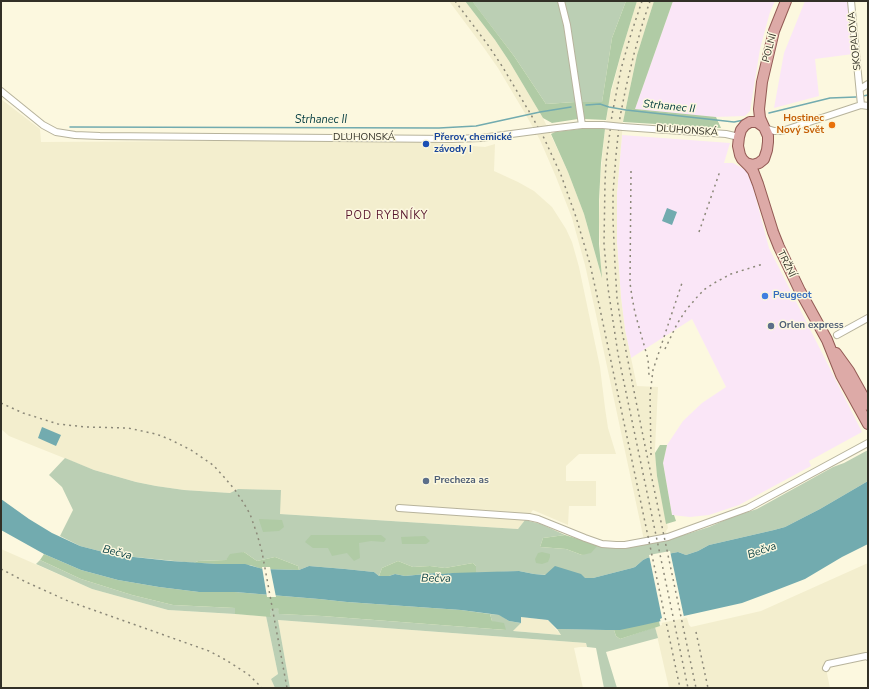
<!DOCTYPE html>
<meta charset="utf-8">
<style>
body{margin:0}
#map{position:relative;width:869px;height:689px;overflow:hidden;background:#fcf8df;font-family:"Nunito Sans",sans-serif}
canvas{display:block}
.frame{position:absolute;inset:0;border:2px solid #323027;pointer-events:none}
</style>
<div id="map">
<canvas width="869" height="689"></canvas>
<div class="frame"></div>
</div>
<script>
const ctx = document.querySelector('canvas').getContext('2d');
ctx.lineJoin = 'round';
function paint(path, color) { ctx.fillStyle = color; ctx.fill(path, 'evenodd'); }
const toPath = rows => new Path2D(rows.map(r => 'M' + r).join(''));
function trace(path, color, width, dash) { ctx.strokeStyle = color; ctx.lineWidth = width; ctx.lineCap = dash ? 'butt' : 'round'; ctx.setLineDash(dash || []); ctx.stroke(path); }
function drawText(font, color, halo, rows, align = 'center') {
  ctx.font = font + ' "Nunito Sans",sans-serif'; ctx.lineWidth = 3; ctx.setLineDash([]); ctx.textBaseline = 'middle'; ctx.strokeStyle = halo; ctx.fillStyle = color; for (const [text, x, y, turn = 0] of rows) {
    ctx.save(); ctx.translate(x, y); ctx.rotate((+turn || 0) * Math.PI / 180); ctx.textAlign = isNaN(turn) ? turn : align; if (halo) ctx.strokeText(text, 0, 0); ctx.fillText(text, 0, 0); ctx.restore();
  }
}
const commercial = toPath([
 [673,1,775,1,770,12,760,49,750,111,745,116,715,117,635,109],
 [805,1,848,1,853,54,815,59,819,96,774,108,784,53],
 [622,135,730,143,724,163,733,163,746,170,753,187,769,248,862,432,809,461,811,466,739,505,709,515,690,517,672,515,663,463,667,445,683,421,702,403,726,387,692,319,631,358,625,330,621,298,617,243,617,193]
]);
const built = toPath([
 [449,1,465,1,495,40,509,61,543,118,568,172,584,214,601,275,599,221,600,181,604,138,609,101,622,50,637,1,654,1,647,23,637,55,630,88,623,122,617,193,617,243,621,298,625,330,637,386,658,387,655,449,657,476,668,528,666,531,684,617,687,618,689,625,691,627,761,611,868,563,868,654,825,664,830,688,669,688,655,627,662,625,595,310,585,265,572,218,556,177,540,140,526,115,498,68,484,48],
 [1,99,40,129,41,142,398,140,485,147,495,144,494,171,518,182,534,191,552,207,566,229,572,242,579,267,600,367,605,408,608,428,616,454,579,454,566,466,566,481,596,481,596,506,569,506,568,525,533,510,518,529,280,514,280,490,238,489,230,493,184,490,156,486,136,482,94,470,9,436,1,429],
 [1,549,92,589,168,610,266,616,278,674,271,679,275,688,1,688],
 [521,617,548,620,561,635,513,631,521,623],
 [278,620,586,643,587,647,580,647,574,648,583,688,290,688]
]);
const green = toPath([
 [472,1,626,1,612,38,602,102,575,102,546,104,514,56],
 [868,450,868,481,820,509,785,527,774,530,709,545,698,551,686,555,678,552,647,558,643,560,635,567,632,568,593,578,585,578,534,574,519,571,476,573,476,566,473,563,445,568,430,566,413,567,398,561,382,568,379,576,374,572,345,569,309,566,299,570,298,566,275,557,257,561,244,552,226,560,198,561,194,563,115,555,80,546,60,536,73,510,62,487,49,475,65,458,94,470,136,482,156,486,184,490,230,493,238,489,281,490,280,514,518,529,525,520,541,524,565,535,543,538,540,547,566,549,582,555,598,545,603,547,618,548,643,545,687,534,709,527,732,517,757,509,833,467,844,463],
 [40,560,81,579,132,595,173,605,235,608,235,614,168,610,92,589,36,564],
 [269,608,278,608,280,614,322,616,506,630,492,621,490,614,500,615,509,621,521,623,513,631,561,635,557,629,614,630,616,636,620,639,655,627,658,638,606,652,617,688,604,688,596,648,587,647,586,643,278,620,290,688,275,688,271,679,278,674,266,616,271,616]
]);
const forest = toPath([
 [465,1,472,1,473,2,514,56,546,104,575,102,578,119,552,123,543,118,509,61,495,40],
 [626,1,637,1,622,50,611,90,606,120,584,119,581,102,602,102,612,38],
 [654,1,673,1,635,109,716,117,721,128,623,122,630,88,637,55,647,23],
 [579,129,605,129,601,163,599,200,599,244,602,278,584,214,568,172,551,134,555,132],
 [660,445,667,445,663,463,672,515,674,515,676,521,666,524,657,476,655,453],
 [259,519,282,520,284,527,279,531,263,532,259,520],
 [311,535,381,535,386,539,384,542,371,541,359,543,360,558,354,561,347,553,332,556,328,548,313,548,305,542],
 [565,535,598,545,591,553,582,555,566,549,540,547,543,538],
 [425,536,430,541,426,544,402,544,401,537],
 [244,552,257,561,275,557,298,566,299,570,262,569,250,565,217,564,194,563,198,561,226,560,230,554],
 [542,552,550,554,550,557,548,562,542,564,536,563,535,559,538,553],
 [44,554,81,570,118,580,159,587,199,592,235,592,319,599,347,602,461,610,490,614,492,621,504,623,506,630,322,616,279,614,278,608,270,609,271,617,235,614,235,608,173,605,132,595,81,579,40,560],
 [398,561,413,567,430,566,445,568,473,563,476,566,476,573,452,573,443,575,436,573,405,576,395,574,389,576,379,576,382,568],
 [659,621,660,626,620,639,616,636,614,630]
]);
const water = toPath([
 [667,208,677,212,672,225,662,221],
 [42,427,61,435,56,446,38,438],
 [868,481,868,544,842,557,805,579,774,591,742,603,639,626,620,630,606,630,557,629,548,620,521,617,521,623,509,621,499,615,461,610,347,602,319,599,235,592,199,592,159,587,118,580,81,570,44,554,1,530,1,499,29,519,52,533,80,546,115,555,171,561,217,564,245,564,263,569,299,570,309,566,345,569,374,572,379,576,389,576,395,574,405,576,436,573,443,574,452,573,519,571,534,574,545,575,555,566,581,574,585,578,593,578,632,568,635,567,643,560,647,558,678,552,686,555,698,551,709,545,774,530,785,527,820,509]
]);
const pier = toPath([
 [670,551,684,617,686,618,661,623,660,619,662,618,649,555],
 [262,567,270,567,276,597,267,597]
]);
const stream = toPath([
 [863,96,868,95],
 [586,105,600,104,609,107,626,110,734,122,744,120],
 [769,113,830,98,856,97],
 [70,127,439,128,476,126,540,112,571,107]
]);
const minor = toPath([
 [561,1,567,25,582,125],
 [851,1,861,105],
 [860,89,868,84],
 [1,91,43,125,56,132,75,135,100,136,451,139,481,138,534,131],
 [623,127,726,134,739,137],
 [765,128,774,131,782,131,861,105,868,106],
 [549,129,582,125,603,125],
 [837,335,868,318],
 [399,508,529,517,538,519,585,538,602,544,616,545,625,545,668,537,748,508,868,443],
 [826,668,828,664,866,656,868,657]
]);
const primary = toPath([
 [750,122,757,122,764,127,768,136,768,142,767,150,764,159,759,163,753,165,746,163,742,159,740,155,738,146,739,137,741,130,745,125,750,122],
 [764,127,760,118,759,109,762,82,774,31,786,1],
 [746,163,749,166,753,171,758,184,773,232,779,247,800,291,827,340,841,375,868,424],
 [836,353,849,371,868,405]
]);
const rail = toPath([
 [455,1,488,45,502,66,530,113,544,138,561,175,576,217,590,264,600,309,680,688],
 [642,1,631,34,621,69,612,115,606,163,605,182,604,244,608,288,618,354,688,688],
 [650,1,643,22,634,54,626,87,620,117,616,155,613,193,613,220,615,265,617,298,622,331,644,441,696,688],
 [631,171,630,283,632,297,635,313,648,359,649,375],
 [699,232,720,171],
 [665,349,677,324,686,310,698,296,705,289,716,282,731,274,763,264],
 [1,403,23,413,58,424,86,427,128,428,156,434,169,439,191,450,213,465,224,477,235,490,243,502,250,514,257,534,262,552,287,688],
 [651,455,650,395,653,370,682,283],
 [1,569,26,582,68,601,209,651,224,659,237,667,249,675,262,688],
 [696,632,708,688]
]);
const minorBridge = toPath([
 [603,125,623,127],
 [534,131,549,129]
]);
const markers = [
 [832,125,4,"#e8710a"],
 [426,144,4,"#1a4fb4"],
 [765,296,4,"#3f7fe0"],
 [771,326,4,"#5c6f8a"],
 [426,481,4,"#5c6f8a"]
];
const streetNames = [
 ["SKOPALOVA",855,41,-96],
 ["POLNÍ",770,48,-75],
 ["DLUHONSKÁ",687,131,4],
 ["DLUHONSKÁ",364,138],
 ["TRŽNÍ",786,264,64]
];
const foodNames = [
 ["Hostinec",824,119],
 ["Nový Svět",824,131]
];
const transitNames = [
 ["Přerov, chemické",434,138],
 ["závody I",434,150]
];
const shopNames = [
 ["Peugeot",773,296]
];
const serviceNames = [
 ["Orlen express",779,326],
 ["Precheza as",434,481]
];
const waterNames = [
 ["Strhanec II",669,107,6],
 ["Strhanec II",321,120],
 ["Bečva",762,551,-20],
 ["Bečva",117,553,14],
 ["Bečva",436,579,1]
];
const neighbourhoodNames = [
 ["POD RYBNÍKY",387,216]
];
paint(commercial, '#fae6f7');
paint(built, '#f3eece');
paint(green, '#bbcfb4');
paint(forest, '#b0cba5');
paint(water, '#72abaf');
paint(pier, '#fcf8df');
trace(stream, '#72abaf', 1.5);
trace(minor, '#b7b39c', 8);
trace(primary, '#935a54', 12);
trace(minor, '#fff', 6);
trace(primary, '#ddaaa7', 10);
trace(rail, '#8b8878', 1.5, [2, 4]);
trace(minorBridge, '#b7b39c', 8, []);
trace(minorBridge, '#fff', 6);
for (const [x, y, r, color] of markers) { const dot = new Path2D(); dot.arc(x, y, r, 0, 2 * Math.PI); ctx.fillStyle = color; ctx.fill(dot); trace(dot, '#fcf8df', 1.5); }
drawText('10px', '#323027', '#fcf8df', streetNames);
drawText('bold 10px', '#c56008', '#fcf8df', foodNames, 'right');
drawText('bold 10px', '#164399', '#fcf8df', transitNames, 'left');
drawText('bold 10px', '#366cbe', '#fcf8df', shopNames, 'left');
drawText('bold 10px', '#4e5e75', '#fcf8df', serviceNames, 'left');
drawText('italic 11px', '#033c40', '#fcf8df', waterNames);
ctx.letterSpacing = '1px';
drawText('11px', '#56132b', '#fcf8df', neighbourhoodNames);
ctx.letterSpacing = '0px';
</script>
